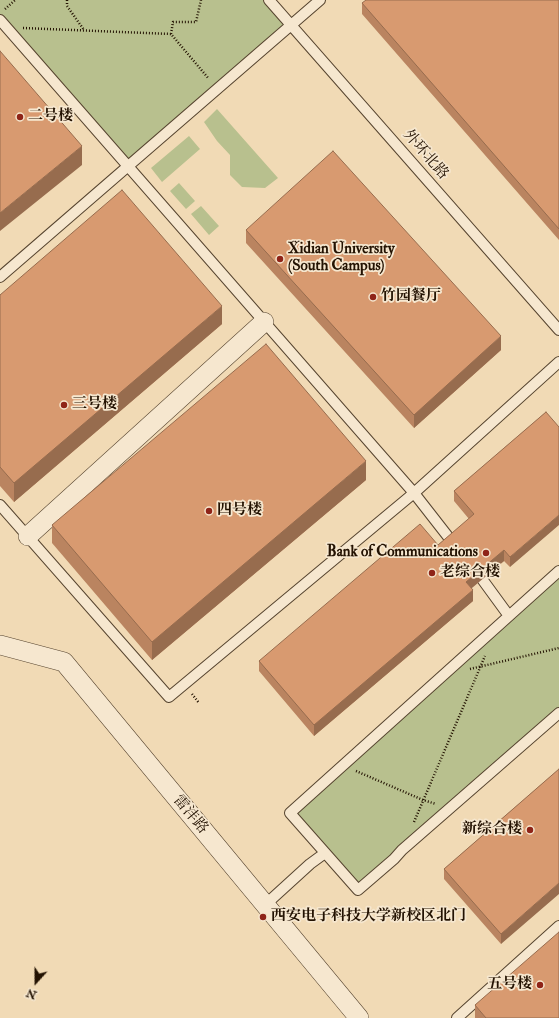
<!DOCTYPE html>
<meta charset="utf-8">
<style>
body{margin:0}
#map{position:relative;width:559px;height:1018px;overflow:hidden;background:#f1dab5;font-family:"IM FELL Double Pica",serif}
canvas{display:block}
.north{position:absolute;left:16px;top:962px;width:40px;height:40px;-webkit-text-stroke:3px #f6e7cf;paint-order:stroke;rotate:201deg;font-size:11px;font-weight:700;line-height:16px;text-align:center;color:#231202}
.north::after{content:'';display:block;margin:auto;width:14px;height:18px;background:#231202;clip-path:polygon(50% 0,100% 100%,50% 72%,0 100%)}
</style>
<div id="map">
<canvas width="559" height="1018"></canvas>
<div class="north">N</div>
</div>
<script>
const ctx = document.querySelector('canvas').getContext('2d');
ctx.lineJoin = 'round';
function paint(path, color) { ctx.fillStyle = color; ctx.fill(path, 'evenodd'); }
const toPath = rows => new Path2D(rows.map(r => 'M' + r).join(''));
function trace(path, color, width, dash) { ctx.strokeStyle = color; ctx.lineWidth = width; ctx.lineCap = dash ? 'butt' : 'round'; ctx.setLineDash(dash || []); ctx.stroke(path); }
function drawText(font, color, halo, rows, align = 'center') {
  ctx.font = font + ' "IM FELL Double Pica","Noto Serif SC",serif'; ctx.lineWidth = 3.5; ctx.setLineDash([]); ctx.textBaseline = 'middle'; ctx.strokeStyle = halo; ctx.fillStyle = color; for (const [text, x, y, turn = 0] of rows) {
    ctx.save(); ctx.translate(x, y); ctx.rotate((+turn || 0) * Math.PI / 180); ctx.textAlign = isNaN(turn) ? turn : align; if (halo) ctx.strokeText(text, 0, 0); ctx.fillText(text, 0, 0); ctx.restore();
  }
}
const green = toPath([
 [0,0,269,0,291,26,128,166,0,20],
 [217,109,278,178,265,188,242,187,230,175,230,155,217,141,204,122],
 [189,136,200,149,162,182,151,168],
 [179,183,195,201,186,209,170,191],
 [201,206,219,226,209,235,191,214],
 [559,571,559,713,358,890,290,813]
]);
const path = toPath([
 [67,0,67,6,84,30],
 [5,9,15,0],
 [23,28,171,34,209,79],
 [171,34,173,22,196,22,201,0],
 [470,669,559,648],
 [192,694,199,703],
 [356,771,423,800,436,804],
 [414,822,485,656]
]);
const service = toPath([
 [269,0,559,330],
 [0,20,414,493,453,543],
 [0,277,320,0],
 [0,505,169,697,414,493,559,362],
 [559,571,290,813,358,890,394,859,402,850,559,713],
 [482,579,509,616],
 [265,905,310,864,325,853],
 [457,1018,559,926]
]);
const minor = toPath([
 [28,536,264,322],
 [0,645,64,662,359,1018]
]);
const wall = toPath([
 [559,0,559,240,362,14,362,3],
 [246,230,501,350,414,428,246,243],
 [0,295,222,324,14,502,0,486],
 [546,412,510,567,504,561,471,588,473,601,314,736,259,671,259,661,438,545,469,519,454,501,454,491],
 [366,480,152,660,52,543,52,525],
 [559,769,501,944,444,879,444,869],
 [475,1005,559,1018,475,1018]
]);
const shadedWall = toPath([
 [82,146,82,165,0,231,0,213],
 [222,306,222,324,14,502,14,483],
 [501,336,501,350,414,428,414,415],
 [366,461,366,480,152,660,152,642],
 [559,515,559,525,510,567,510,557],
 [504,550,504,561,466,593,466,582],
 [473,590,473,601,314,736,314,725],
 [559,883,559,894,501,944,501,934]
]);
const building = toPath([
 [366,0,559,0,559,229,362,3,366,0],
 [0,51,82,146,0,213,0,51],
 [333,151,501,336,414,415,246,230,333,151],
 [122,190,222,306,14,483,0,467,0,295,122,190],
 [266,344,366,461,152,642,52,525,266,344],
 [546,412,559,427,559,515,510,557,504,550,466,582,473,590,314,725,259,661,420,524,438,545,474,514,454,491,546,412],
 [559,769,559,883,501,934,444,869,559,769],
 [559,932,559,1018,486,1018,475,1005,559,932]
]);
const markers = [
 [20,117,4,"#8f2418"],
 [280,259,4,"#8f2418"],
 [373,297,4,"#8f2418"],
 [64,405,4,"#8f2418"],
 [209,511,4,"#8f2418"],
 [486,553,4,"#8f2418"],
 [432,573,4,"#8f2418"],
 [530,830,4,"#8f2418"],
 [263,917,4,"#8f2418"],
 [540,985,4,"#8f2418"]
];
const poiNames = [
 ["二号楼",28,117],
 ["Xidian University",288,250],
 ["(South Campus)",288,267],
 ["竹园餐厅",381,297],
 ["三号楼",72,405],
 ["四号楼",217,511],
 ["Bank of Communications",478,553,"right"],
 ["老综合楼",440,573],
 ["新综合楼",522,830,"right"],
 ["西安电子科技大学新校区北门",271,917],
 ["五号楼",532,985,"right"]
];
const streetNames = [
 ["外环北路",425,155,49],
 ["雷沣路",190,815,50]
];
paint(green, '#b8c08e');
trace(service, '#56442f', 12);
trace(minor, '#56442f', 20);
trace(path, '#231202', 2.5, [1, 2]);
trace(service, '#f6e7cf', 10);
trace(minor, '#f6e7cf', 19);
paint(wall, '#ba8460');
paint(shadedWall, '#976c4e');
paint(building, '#d89a70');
trace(building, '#976c4e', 1);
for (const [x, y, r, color] of markers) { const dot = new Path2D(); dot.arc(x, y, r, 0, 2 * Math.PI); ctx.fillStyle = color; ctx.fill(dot); trace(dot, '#f6e7cf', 1.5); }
drawText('bold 15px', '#231202', '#f6e7cf', poiNames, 'left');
drawText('15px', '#231202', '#f6e7cf', streetNames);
</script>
